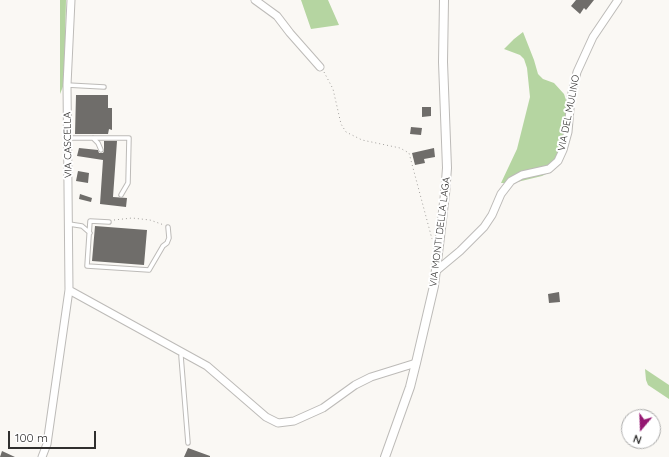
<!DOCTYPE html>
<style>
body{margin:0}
#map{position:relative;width:669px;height:457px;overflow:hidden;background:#faf8f4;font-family:Quicksand,sans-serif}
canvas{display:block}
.north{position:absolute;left:621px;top:409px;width:40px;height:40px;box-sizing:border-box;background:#fff;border:1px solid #acacab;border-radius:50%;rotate:199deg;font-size:11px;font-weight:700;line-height:16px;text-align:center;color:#302f2e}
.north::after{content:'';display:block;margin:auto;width:14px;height:18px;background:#951872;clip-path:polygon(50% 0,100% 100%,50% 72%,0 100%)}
.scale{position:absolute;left:8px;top:431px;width:88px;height:18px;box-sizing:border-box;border:2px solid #302f2e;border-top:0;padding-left:5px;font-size:12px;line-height:14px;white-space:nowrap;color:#302f2e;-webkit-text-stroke:3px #fff;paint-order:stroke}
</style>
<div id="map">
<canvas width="669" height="457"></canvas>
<div class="north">N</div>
<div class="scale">100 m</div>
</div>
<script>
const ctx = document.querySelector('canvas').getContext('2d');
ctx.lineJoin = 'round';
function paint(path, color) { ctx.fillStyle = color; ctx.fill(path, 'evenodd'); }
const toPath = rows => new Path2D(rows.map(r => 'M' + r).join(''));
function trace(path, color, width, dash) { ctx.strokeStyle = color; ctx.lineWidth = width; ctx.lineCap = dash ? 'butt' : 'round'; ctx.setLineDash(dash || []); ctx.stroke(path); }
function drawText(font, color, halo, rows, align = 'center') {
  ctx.font = font + ' Quicksand,sans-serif'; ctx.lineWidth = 4; ctx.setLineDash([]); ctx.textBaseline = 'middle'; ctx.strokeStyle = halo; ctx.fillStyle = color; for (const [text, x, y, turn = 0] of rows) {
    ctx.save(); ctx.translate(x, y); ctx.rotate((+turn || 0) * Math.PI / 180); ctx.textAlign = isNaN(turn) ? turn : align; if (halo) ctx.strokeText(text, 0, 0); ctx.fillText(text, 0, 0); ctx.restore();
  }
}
const green = toPath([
 [60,0,66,0,64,84,60,94],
 [301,0,328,0,339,25,311,29],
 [523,32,534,60,538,74,543,79,554,83,564,94,567,103,568,125,562,149,552,171,542,176,513,183,501,183,517,149,530,97,527,68,524,59,520,55,504,49,514,39],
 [645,369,669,385,669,399,648,385,646,380]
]);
const building = toPath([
 [576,0,594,0,586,10,584,8,580,14,571,6],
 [76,95,108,95,108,108,112,108,112,130,109,129,108,134,75,134],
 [422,107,431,107,431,116,422,117],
 [411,127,422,128,421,135,410,134],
 [104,141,117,141,113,197,127,198,126,207,100,204,103,160,77,156,79,148,98,150,99,153,103,153,104,151],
 [434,148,435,157,424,159,425,163,415,165,412,153],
 [78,171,89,173,88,183,76,181],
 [80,194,92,198,91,202,79,199],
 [95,226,147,230,144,265,92,261],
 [559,292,560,302,549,303,548,294],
 [188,448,210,456,210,457,184,457],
 [2,451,15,457,0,457]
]);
const path = toPath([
 [324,72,333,89,341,124,346,132,362,140,400,148,409,153,432,239],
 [114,220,132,218,150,220,164,225]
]);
const service = toPath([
 [67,85,104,87],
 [68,138,129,138,128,183,121,195],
 [93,138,98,143,101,150],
 [109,222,90,221,87,266,149,270,163,246,167,243,169,238,168,227],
 [69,224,82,226,90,233],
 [183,353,181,356,188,443]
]);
const minor = toPath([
 [255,0,277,16,290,33,320,67],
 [436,271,460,251,484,227,492,215,501,194,511,181,522,175,549,169,558,161,563,150,568,132,571,97,577,72,593,37,618,0],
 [69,290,207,366,266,417,278,423,294,421,323,408,355,385,371,377,416,363],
 [42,457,47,444,69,290,67,85,71,0]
]);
const tertiary = toPath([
 [385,457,410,387,416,363,434,286,440,237,445,194,447,168,443,62,444,0]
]);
const streetNames = [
 ["VIA DEL MULINO",569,113,-79],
 ["VIA CASCELLA",68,145,-91],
 ["VIA MONTI DELLA LAGA",440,232,-83]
];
paint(green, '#b5d5a1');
paint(building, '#6f6d6a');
trace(service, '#bdbbb8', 5.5);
trace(minor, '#bdbbb8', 9);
trace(tertiary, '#bdbbb8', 10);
trace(path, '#a2a09d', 1, [1, 3]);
trace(service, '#fff', 3.5);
trace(minor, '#fff', 7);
trace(tertiary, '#fff', 8);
drawText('10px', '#302f2e', '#fff', streetNames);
</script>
